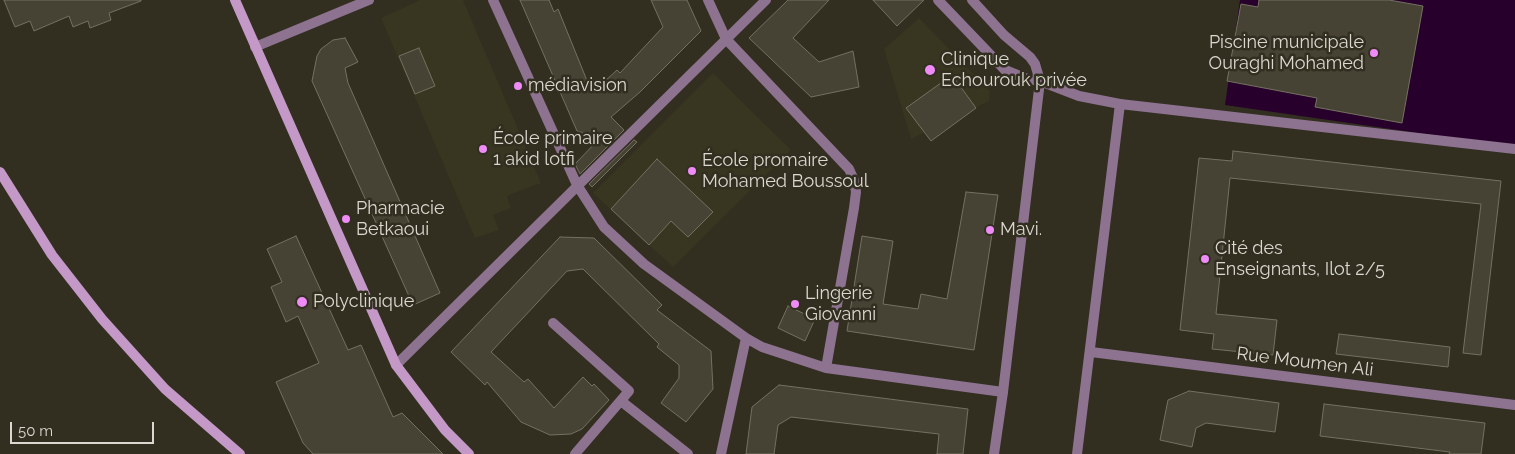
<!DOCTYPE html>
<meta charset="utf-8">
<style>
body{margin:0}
#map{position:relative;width:1515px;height:454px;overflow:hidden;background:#322f21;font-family:Raleway,sans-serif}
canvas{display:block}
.scale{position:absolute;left:10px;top:422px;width:144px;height:22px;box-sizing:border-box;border:2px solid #dad8cf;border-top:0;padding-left:6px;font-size:15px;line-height:18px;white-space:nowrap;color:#dad8cf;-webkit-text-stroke:4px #322f21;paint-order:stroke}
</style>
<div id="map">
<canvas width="1515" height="454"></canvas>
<div class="scale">50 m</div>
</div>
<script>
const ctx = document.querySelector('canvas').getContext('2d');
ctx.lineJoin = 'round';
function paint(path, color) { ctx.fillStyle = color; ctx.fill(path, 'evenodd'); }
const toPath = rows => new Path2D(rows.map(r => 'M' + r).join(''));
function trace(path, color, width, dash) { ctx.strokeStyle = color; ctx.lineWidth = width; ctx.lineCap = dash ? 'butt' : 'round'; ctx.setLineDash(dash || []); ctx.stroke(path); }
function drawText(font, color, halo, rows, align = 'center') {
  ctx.font = font + ' Raleway,sans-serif'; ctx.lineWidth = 5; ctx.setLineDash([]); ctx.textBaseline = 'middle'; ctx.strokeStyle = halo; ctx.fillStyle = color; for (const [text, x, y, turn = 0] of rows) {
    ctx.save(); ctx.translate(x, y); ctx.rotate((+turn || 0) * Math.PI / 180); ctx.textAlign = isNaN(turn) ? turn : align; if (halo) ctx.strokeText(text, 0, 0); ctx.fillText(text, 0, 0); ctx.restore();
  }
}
const built = toPath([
 [420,0,463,0,541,183,507,196,511,208,493,215,499,230,475,238,381,18],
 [919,18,990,91,989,101,911,139,884,49],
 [713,73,791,150,673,267,593,193]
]);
const water = toPath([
 [1240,0,1515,0,1515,147,1225,105]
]);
const building = toPath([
 [4,0,141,0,141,1,109,13,111,20,90,28,88,21,73,27,69,16,34,31,30,21,15,27,4,0],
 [520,0,549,0,554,12,558,9,592,93,617,70,620,73,663,27,651,0,687,0,701,31,640,92,611,117,624,130,580,174,575,164,600,138,577,131,520,0],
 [788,0,829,0,793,38,819,62,853,51,859,87,811,97,749,38,788,0],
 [873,0,924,0,897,26,873,0],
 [1259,0,1389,0,1423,6,1402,123,1315,107,1317,98,1227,81,1241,4,1258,7,1259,0],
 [345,38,358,62,345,68,348,83,440,293,413,305,312,81,317,56,321,49,333,40,345,38],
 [419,48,435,86,415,94,399,56,419,48],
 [952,75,976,108,931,141,906,108,952,75],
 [634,140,637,142,592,187,589,184,634,140],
 [1233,151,1501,181,1481,355,1463,353,1481,204,1230,178,1216,314,1277,320,1273,355,1212,349,1214,334,1180,330,1199,158,1232,161,1233,151],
 [657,159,713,212,688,237,671,221,649,245,611,209,657,159],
 [966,192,998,195,974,350,847,331,862,236,893,241,883,304,918,309,921,294,947,299,966,192],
 [296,236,348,350,361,345,393,417,402,413,443,454,313,454,303,443,276,382,319,363,298,316,286,322,271,287,282,282,267,249,296,236],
 [560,237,594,238,662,305,657,310,711,351,713,389,686,422,661,403,679,378,679,365,657,347,659,344,583,269,567,271,491,352,524,382,528,379,554,408,583,377,592,386,594,384,609,400,582,429,571,434,550,435,521,422,487,382,485,385,451,352,560,237],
 [788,306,815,319,805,341,778,328,788,306],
 [1339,334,1450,347,1448,367,1336,354,1339,334],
 [779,385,968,409,963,454,937,454,939,434,791,417,778,425,774,454,746,454,752,407,779,385],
 [1189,391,1279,403,1275,432,1206,423,1196,428,1192,447,1160,440,1168,400,1189,391],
 [1324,404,1485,423,1481,454,1449,454,1450,452,1320,436,1324,404]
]);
const minor = toPath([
 [493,0,577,185,604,227,644,264,746,338,762,347,826,368,1003,392],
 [708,0,726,39,849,169,854,180,856,192,854,208,826,368],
 [255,47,369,0],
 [1040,81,1079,96,1120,104,1515,149],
 [553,323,629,391,575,454],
 [1091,352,1515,405],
 [396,365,766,0],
 [621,401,688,454],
 [721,454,746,338]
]);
const tertiary = toPath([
 [938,0,1005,70,1027,79,1040,81],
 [972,0,1004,35,1030,57,1035,64,1040,81,1003,392,994,454],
 [1077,454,1120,104]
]);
const secondary = toPath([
 [235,0,396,365,445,430,469,454],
 [0,172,52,255,102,319,165,389,240,454]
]);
const markers = [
 [1374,53,5,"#ee8bf7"],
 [930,70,6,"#ee8bf7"],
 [518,86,5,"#ee8bf7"],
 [483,149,5,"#ee8bf7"],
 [692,171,5,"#ee8bf7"],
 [346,219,5,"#ee8bf7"],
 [990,230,5,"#ee8bf7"],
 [1205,259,5,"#ee8bf7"],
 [302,302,6,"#ee8bf7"],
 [795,304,5,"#ee8bf7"]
];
const poiNames = [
 ["Piscine municipale",1364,43,"right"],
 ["Ouraghi Mohamed",1364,64,"right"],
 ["Clinique",941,60],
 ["Echourouk privée",941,81],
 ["médiavision",528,86],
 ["École primaire",493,139],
 ["1 akid lotfi",493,160],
 ["École promaire",702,161],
 ["Mohamed Boussoul",702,182],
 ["Pharmacie",356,209],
 ["Betkaoui",356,230],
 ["Mavi.",1000,230],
 ["Cité des",1215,249],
 ["Enseignants, Ilot 2/5",1215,270],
 ["Lingerie",805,294],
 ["Giovanni",805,315],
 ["Polyclinique",313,302]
];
const streetNames = [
 ["Rue Moumen Ali",1305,362,7]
];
paint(built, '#383520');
paint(water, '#28002c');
paint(building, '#464335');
trace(building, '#747161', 1);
trace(minor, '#8e7390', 10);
trace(tertiary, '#8e7390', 10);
trace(secondary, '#c499c7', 10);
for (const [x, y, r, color] of markers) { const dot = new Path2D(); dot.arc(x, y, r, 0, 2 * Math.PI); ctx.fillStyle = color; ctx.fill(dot); trace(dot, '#322f21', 2); }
drawText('18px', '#dad8cf', '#322f21', poiNames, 'left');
drawText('18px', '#dad8cf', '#322f21', streetNames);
</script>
